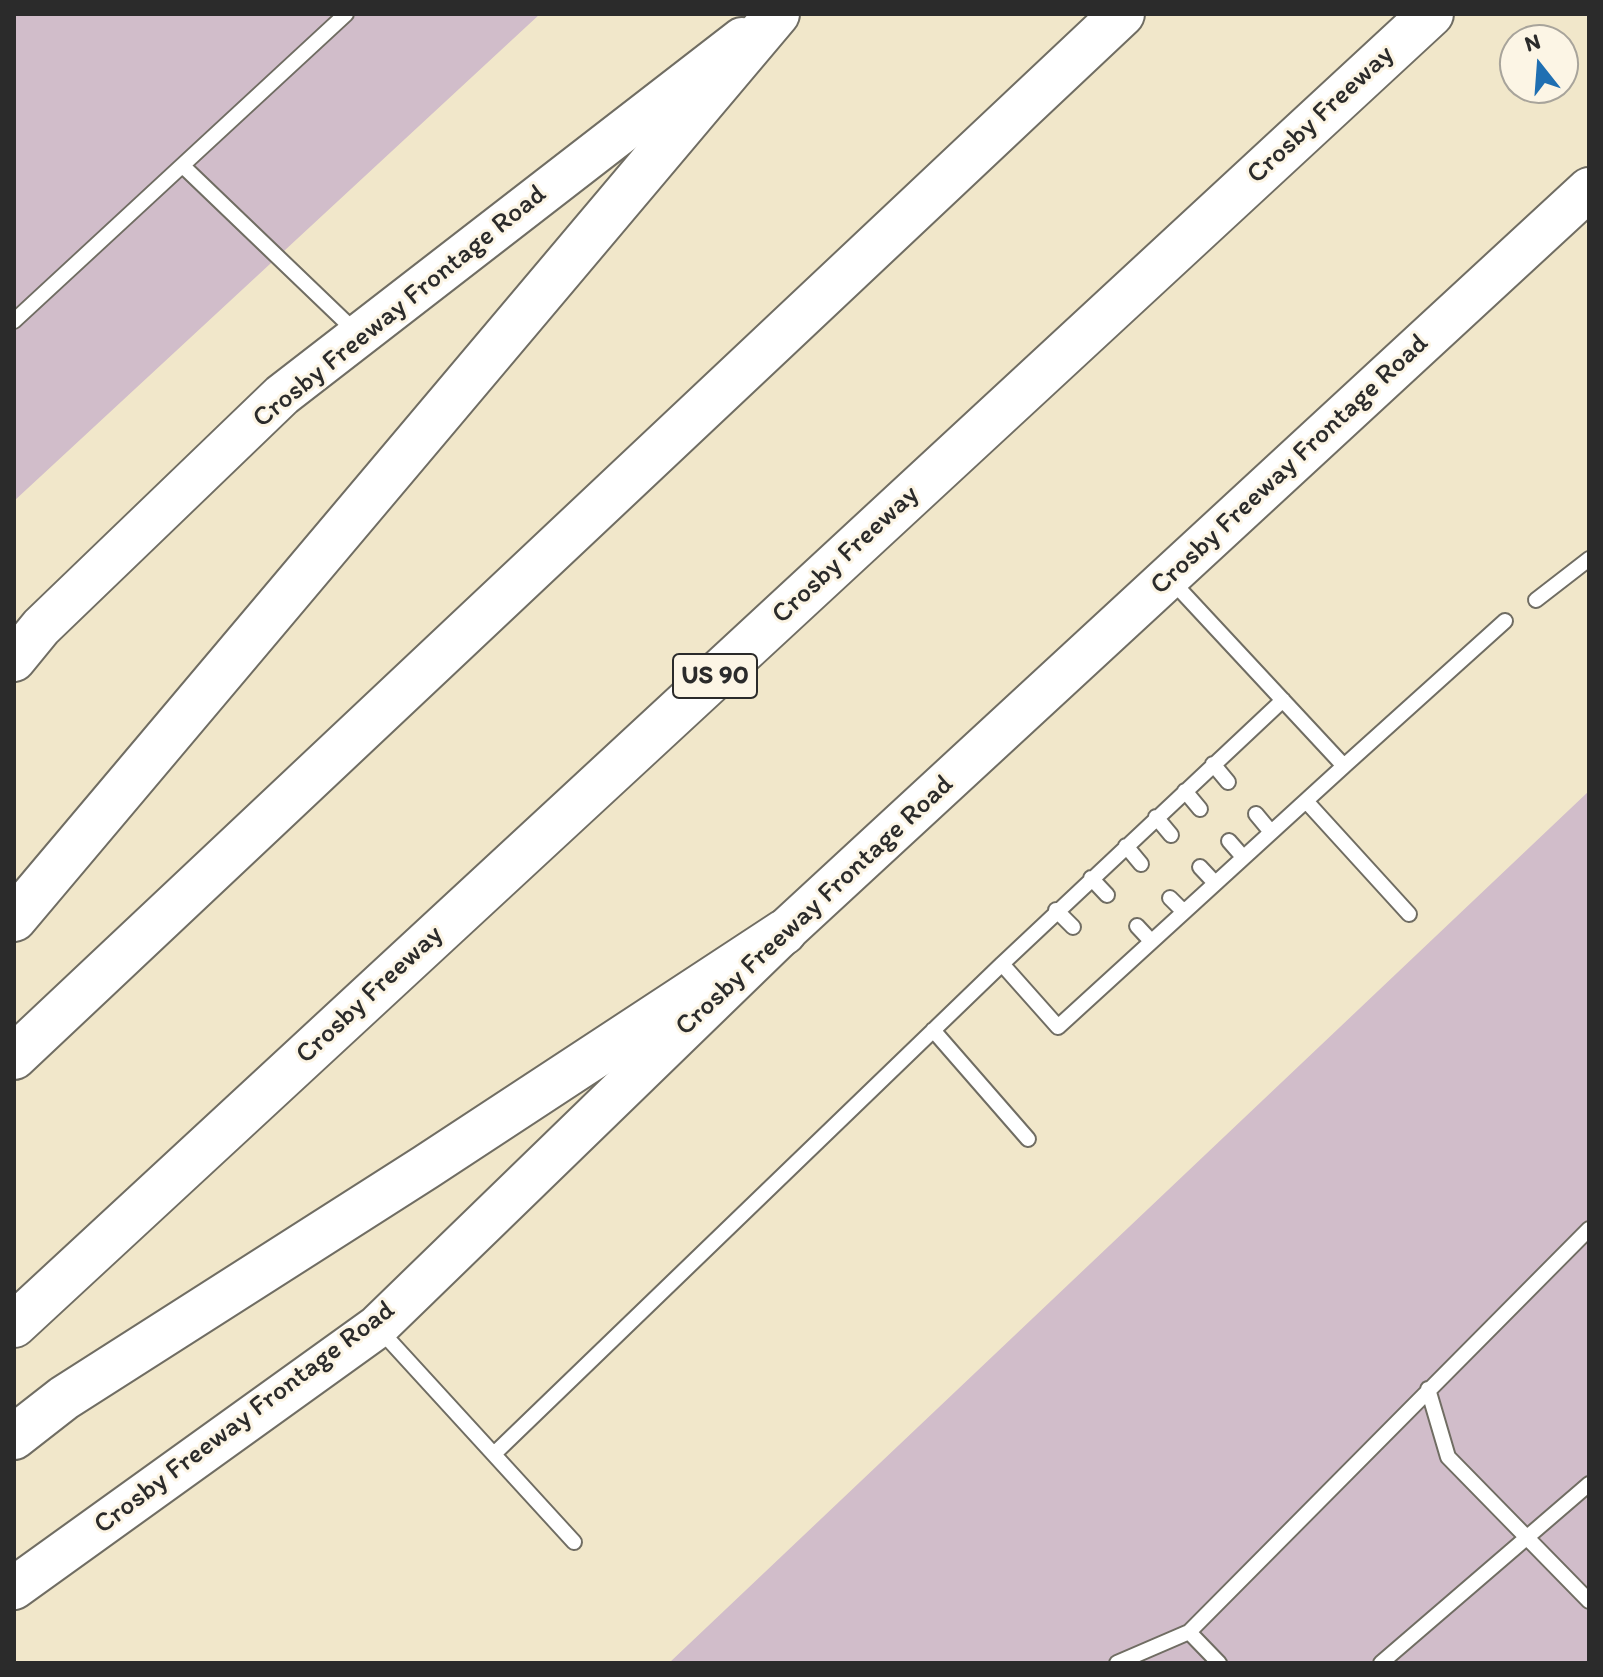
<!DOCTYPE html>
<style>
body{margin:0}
#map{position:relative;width:1603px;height:1677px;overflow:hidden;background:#f1e7ca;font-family:Itim,sans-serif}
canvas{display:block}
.frame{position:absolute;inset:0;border:16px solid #2b2b2b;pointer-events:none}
.north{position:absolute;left:1499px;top:24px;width:80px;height:80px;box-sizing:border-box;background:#fcf5e5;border:2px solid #a8a49b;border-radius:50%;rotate:343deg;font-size:22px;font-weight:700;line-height:32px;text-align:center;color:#2b2b2b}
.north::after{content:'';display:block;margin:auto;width:28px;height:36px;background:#1f6fb2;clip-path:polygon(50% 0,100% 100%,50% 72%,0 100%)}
</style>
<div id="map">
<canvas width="1603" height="1677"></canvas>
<div class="frame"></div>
<div class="north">N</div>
</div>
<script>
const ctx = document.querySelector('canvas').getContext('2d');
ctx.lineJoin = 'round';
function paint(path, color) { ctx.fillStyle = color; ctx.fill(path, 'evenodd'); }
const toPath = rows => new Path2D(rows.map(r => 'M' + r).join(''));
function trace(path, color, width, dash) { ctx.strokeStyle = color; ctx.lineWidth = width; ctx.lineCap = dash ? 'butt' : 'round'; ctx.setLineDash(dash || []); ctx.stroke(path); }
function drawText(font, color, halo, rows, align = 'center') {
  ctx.font = font + ' Itim,sans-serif'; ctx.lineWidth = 6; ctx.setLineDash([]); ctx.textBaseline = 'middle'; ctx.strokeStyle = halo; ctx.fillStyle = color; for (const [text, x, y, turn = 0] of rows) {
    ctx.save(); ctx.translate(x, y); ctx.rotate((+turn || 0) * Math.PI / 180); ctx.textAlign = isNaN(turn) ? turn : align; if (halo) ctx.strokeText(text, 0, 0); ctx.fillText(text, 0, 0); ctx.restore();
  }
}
const industrial = toPath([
 [14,14,540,14,14,501],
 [1589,791,1589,1663,669,1663]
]);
const lane = toPath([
 [184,167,356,332],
 [14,321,346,14],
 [1536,600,1589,559],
 [1213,764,1228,782],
 [1344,766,1505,621],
 [1185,791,1200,809],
 [1306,801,1409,914],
 [1256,814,1271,832],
 [1156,817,1171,835],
 [1229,841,1243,857],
 [1126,846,1141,864],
 [1200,867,1215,883],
 [1091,878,1107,895],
 [1170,898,1183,911],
 [1056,910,1073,927],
 [1137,926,1151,941],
 [1002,964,1283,700],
 [933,1030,1028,1139],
 [380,1330,574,1542],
 [1428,1389,1448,1457,1589,1601],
 [494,1454,1002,964,1058,1027,1344,766,1171,580],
 [1117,1663,1189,1632],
 [1219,1663,1189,1632,1589,1229],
 [1381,1663,1589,1484]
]);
const secondary = toPath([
 [14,660,41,627,282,395,742,39],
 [14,1588,377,1327,784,932,1589,189]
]);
const highway = toPath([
 [14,919,777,14],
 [14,1057,1122,14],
 [14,1325,1431,14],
 [14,1437,64,1398,426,1167,784,932]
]);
const shields = [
 [715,676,84]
];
const shieldNames = [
 ["US 90",715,676]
];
const streetNames = [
 ["Crosby Freeway",1321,115,-43],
 ["Crosby Freeway Frontage Road",400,307,-39],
 ["Crosby Freeway Frontage Road",1290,465,-43],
 ["Crosby Freeway",846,555,-43],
 ["Crosby Freeway Frontage Road",815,906,-43],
 ["Crosby Freeway",370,995,-43],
 ["Crosby Freeway Frontage Road",245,1418,-37]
];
paint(industrial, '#d1bdca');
trace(lane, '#706d63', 18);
trace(secondary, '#706d63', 46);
trace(highway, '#706d63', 48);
trace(lane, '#fff', 14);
trace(secondary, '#fff', 42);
trace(highway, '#fff', 44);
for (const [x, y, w] of shields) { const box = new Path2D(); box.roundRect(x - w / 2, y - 22, w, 44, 6); ctx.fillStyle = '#fcf5e5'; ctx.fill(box); trace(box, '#2b2b2b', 2); }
drawText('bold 26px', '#2b2b2b', null, shieldNames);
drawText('28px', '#2b2b2b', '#fcf5e5', streetNames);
</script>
